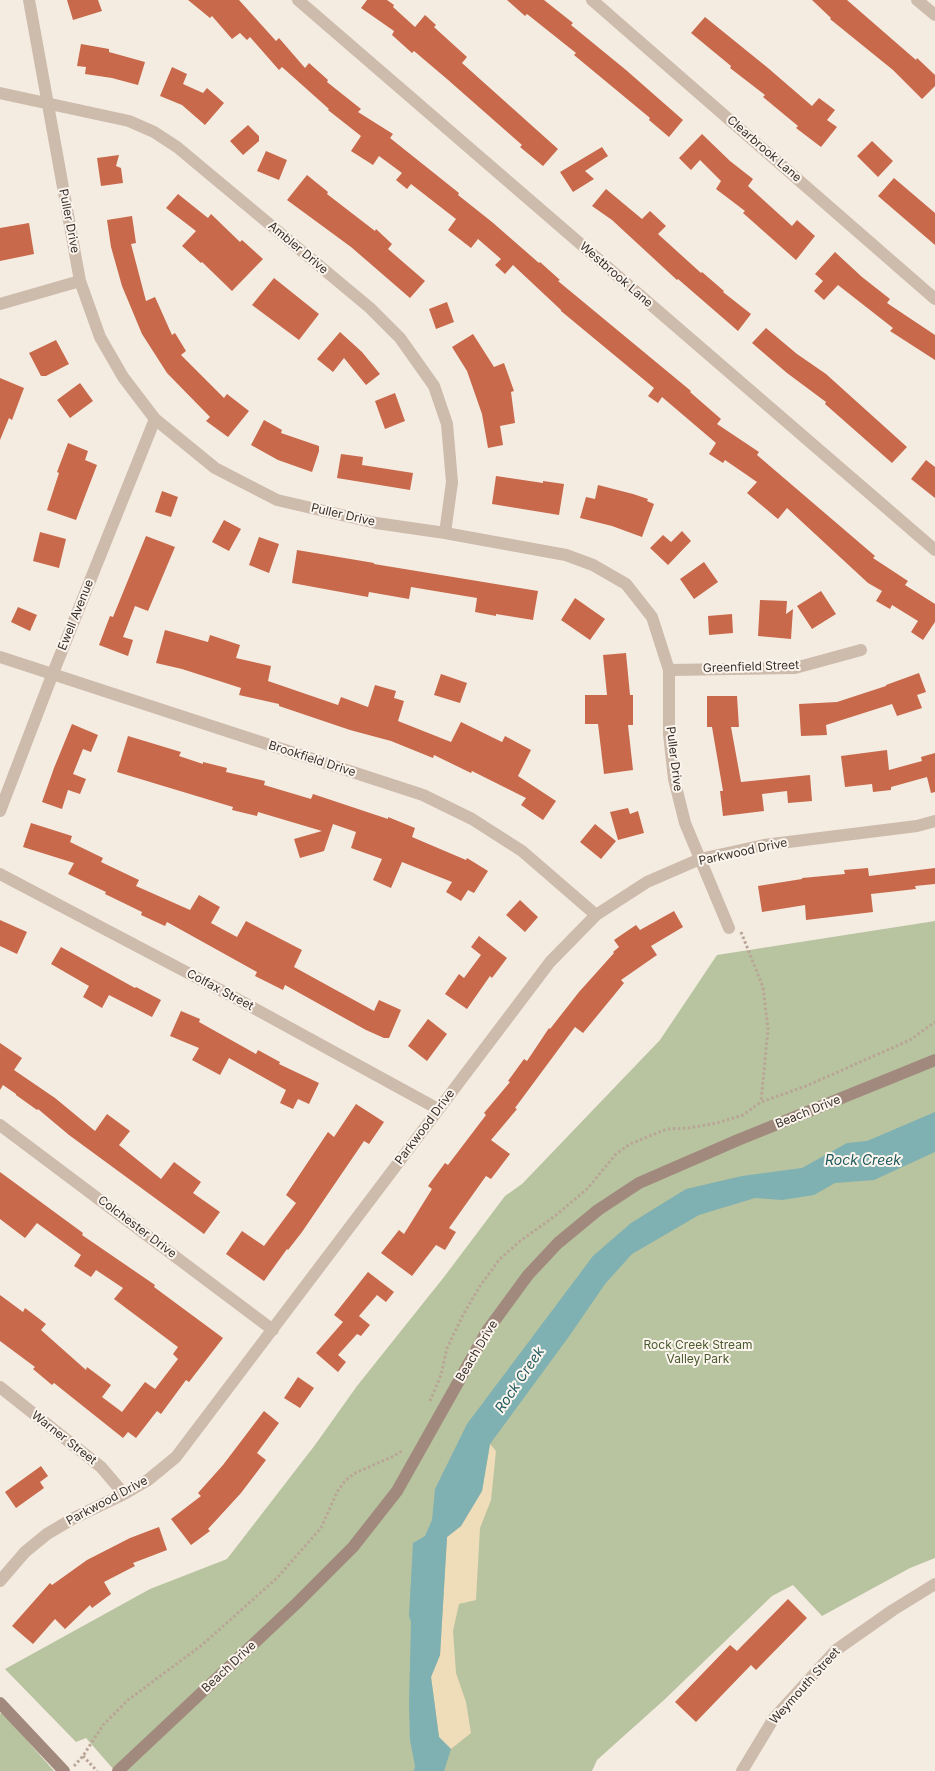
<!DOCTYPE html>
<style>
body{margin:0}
canvas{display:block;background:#f4ebe1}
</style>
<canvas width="935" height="1771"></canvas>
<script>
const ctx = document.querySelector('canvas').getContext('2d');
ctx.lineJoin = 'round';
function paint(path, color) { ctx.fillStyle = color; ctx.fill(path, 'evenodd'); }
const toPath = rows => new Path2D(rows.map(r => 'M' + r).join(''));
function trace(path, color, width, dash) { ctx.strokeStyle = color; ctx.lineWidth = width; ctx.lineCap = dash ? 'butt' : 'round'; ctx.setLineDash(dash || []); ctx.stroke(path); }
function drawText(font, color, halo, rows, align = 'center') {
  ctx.font = font + ' Inter,sans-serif'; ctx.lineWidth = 4; ctx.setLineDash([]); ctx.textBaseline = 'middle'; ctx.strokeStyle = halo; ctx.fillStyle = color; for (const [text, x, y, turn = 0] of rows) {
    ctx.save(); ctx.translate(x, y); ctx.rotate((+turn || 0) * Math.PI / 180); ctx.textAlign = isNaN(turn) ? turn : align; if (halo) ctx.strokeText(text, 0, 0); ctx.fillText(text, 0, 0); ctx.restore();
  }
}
const green = toPath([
 [935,921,935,1558,910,1568,822,1616,793,1585,772,1596,664,1700,597,1760,592,1771,115,1771,86,1738,76,1742,5,1669,150,1589,227,1559,315,1445,357,1386,444,1277,505,1196,522,1184,660,1040,717,955],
 [2,1712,54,1771,0,1771,0,1714]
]);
const sand = toPath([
 [490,1444,496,1451,491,1500,480,1528,476,1600,459,1604,453,1631,456,1673,466,1702,471,1733,451,1749,439,1737,431,1677,440,1655,447,1537,461,1526,482,1491]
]);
const water = toPath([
 [935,1112,935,1152,874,1180,835,1183,814,1195,782,1200,755,1198,699,1215,632,1254,605,1284,570,1335,490,1444,482,1491,461,1526,447,1537,440,1655,431,1677,439,1737,451,1749,444,1771,414,1771,415,1766,410,1740,409,1704,411,1622,409,1616,413,1543,425,1536,432,1520,435,1489,467,1424,593,1256,631,1223,686,1189,742,1176,802,1168,847,1143,867,1141]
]);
const building = toPath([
 [67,0,98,0,102,11,73,20],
 [188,0,239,0,276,41,279,38,305,68,309,63,328,80,327,82,361,109,358,112,393,134,390,138,459,193,458,195,492,222,539,263,540,262,560,280,558,281,691,391,690,392,721,419,717,424,759,452,757,455,875,556,873,558,908,581,905,585,935,604,935,622,923,640,911,632,918,621,892,605,890,609,876,601,882,591,868,583,787,508,778,519,747,493,757,482,725,460,723,463,709,454,716,443,662,397,658,403,648,396,654,388,561,311,561,310,513,265,505,274,495,265,501,259,478,239,471,248,448,230,456,219,411,184,407,189,396,180,402,173,379,156,373,165,351,151,361,136,328,110,329,109,282,67,279,70,250,37,247,40,240,33,232,39,212,16,210,18],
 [367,0,387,0,394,5,393,7,415,27,425,15,436,25,434,27,467,57,462,63,558,149,543,166,520,147,522,145,447,79,414,51,412,53,392,35,394,31,361,8],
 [507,0,544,0,573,23,571,25,626,70,683,120,669,137,649,120,650,118,574,55,576,53,527,14,525,16],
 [812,0,847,0,916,60,917,58,935,75,935,86,922,99,893,70,830,19,831,18],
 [705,17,768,68,812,106,819,98,835,110,827,120,837,127,821,147,796,128,798,126,763,97,765,95,730,68,731,66,691,33],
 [81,44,109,49,109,52,145,62,138,85,112,78,85,74,86,67,77,66],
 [172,67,187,74,183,84,203,93,207,88,224,103,205,125,182,105,160,96],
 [248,125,259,136,259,141,243,155,230,141],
 [702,134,730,161,753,179,748,186,792,226,797,220,815,236,796,260,743,213,745,211,716,189,721,181,700,160,691,170,679,158],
 [872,141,893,161,878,177,857,156],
 [602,147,608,156,585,171,594,179,573,192,560,172],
 [266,151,287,160,279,180,257,171],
 [119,155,116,166,121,168,123,183,101,186,97,158],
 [307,175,328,192,327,194,375,231,376,229,392,244,388,249,425,281,410,298,351,247,287,200],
 [894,178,935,213,935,245,878,196],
 [606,189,642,219,650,211,666,226,658,234,701,273,702,272,724,291,723,292,751,314,738,331,678,279,677,280,612,220,592,206],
 [178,194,208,218,211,214,240,242,242,240,263,259,232,291,202,262,201,263,182,246,196,231,166,208],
 [132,216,136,243,131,244,146,301,155,297,172,335,175,333,186,351,181,355,224,398,227,394,249,411,228,437,206,421,210,417,167,373,142,334,122,286,111,247,107,220],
 [29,223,34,254,0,261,0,228],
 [835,252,862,277,890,299,887,303,935,335,935,360,890,331,893,328,838,285,824,300,814,291,823,281,815,274],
 [274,278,319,314,299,340,252,305],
 [447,302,454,322,436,329,429,309],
 [766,328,797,354,826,374,907,447,892,463,825,404,826,402,787,373,752,343],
 [340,332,362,352,380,374,366,385,344,358,333,372,317,359],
 [473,334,494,367,504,363,514,391,511,392,515,423,500,426,503,445,488,448,482,414,467,371,452,347],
 [56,340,69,364,46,376,41,376,29,353],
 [0,378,24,388,12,420,9,418,0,440],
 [80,383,93,401,70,418,57,400],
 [395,393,405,421,385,429,375,401],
 [264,420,282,430,281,433,319,446,319,451,312,472,278,460,251,445],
 [68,443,88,451,85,460,97,465,76,520,47,510,59,473,57,472],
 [341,454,363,457,362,465,413,473,410,490,337,478],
 [926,460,935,467,935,498,911,479],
 [496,476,543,483,543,481,564,484,559,515,492,504],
 [598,485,633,494,648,499,647,501,654,504,642,537,612,526,580,518,586,497,595,499],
 [162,491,178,497,171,517,155,512],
 [224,520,241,529,229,551,212,542],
 [682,531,691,541,668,565,650,548,663,535,671,542],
 [40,532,66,539,59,568,33,561],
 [146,536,175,547,148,611,135,606,123,637,133,640,128,656,99,645,110,616,113,617],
 [259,537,279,544,269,573,249,565],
 [297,550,374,563,374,564,538,591,533,620,496,614,496,616,475,612,477,598,411,587,409,599,369,592,368,597,292,583],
 [704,562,718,582,694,599,680,579],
 [821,591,836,614,812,629,797,606],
 [575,598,605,619,590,640,561,620],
 [760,600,787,601,786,614,793,609,791,639,758,636],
 [18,607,37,615,30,631,11,622],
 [732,614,733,633,709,635,708,616],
 [165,630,208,642,210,635,240,645,236,658,271,666,268,681,338,705,341,697,368,707,375,685,396,691,394,698,404,701,398,721,451,742,461,722,502,742,505,736,531,750,518,776,556,801,543,820,521,805,526,798,472,771,471,773,434,755,433,758,391,741,350,730,279,706,279,704,239,695,241,688,182,669,156,663],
 [626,653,630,695,633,695,633,725,628,725,633,770,604,774,598,724,585,724,585,695,607,695,603,655],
 [919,673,926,692,917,695,922,708,897,716,892,704,826,725,827,735,801,736,799,704,837,702,886,686,886,685],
 [441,674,467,683,460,703,434,695],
 [707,696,737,696,739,727,731,727,741,782,810,775,812,801,788,803,787,791,762,794,764,811,723,816,720,791,723,791,712,727,707,727],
 [72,724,98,735,91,752,83,749,73,774,86,779,80,794,68,790,62,809,42,802,54,768],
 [128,736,181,752,179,756,203,764,203,762,227,768,226,772,265,781,264,785,311,799,313,794,388,819,388,817,415,828,412,837,466,860,467,858,488,871,474,893,468,890,461,901,446,892,452,882,402,862,391,888,373,880,382,859,351,848,356,832,333,824,324,851,300,858,294,839,322,831,258,812,257,816,232,810,233,807,117,772],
 [887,750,889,770,922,761,921,757,935,753,935,792,931,793,927,777,891,787,891,790,873,792,872,784,845,787,841,756],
 [628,808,630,814,638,811,644,833,618,840,610,812],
 [31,823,72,836,70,842,103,858,101,862,139,880,136,886,190,910,199,895,220,907,211,923,237,937,246,921,302,950,294,967,374,1011,379,1000,401,1010,389,1038,384,1038,366,1030,285,985,283,990,255,976,257,972,167,922,165,926,141,915,142,912,105,894,106,892,68,874,74,863,23,847],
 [595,824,616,841,601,859,580,842],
 [868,868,869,876,935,868,935,884,915,886,916,889,871,894,873,912,806,920,805,905,762,912,758,886,802,879,802,878,845,874,844,870],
 [520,900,538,917,525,932,506,915],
 [674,911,683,927,651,946,657,955,621,980,624,983,583,1033,575,1027,515,1108,517,1109,491,1140,510,1154,491,1179,486,1176,449,1228,456,1232,445,1250,436,1245,412,1276,381,1253,399,1230,404,1234,432,1189,428,1186,445,1163,448,1165,486,1115,484,1113,510,1082,508,1081,524,1059,527,1061,549,1028,550,1029,579,992,614,953,613,952,619,947,614,940,636,925,640,930],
 [0,920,27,932,17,954,0,946],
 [479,936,507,958,492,978,490,976,467,1009,445,994,459,974,464,978,481,955,471,947],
 [61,947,135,988,136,987,161,1000,152,1017,109,995,102,1008,83,997,89,986,51,964],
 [181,1011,200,1019,199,1022,256,1054,258,1050,280,1062,279,1064,319,1083,309,1104,298,1099,293,1109,280,1103,286,1090,229,1058,220,1075,192,1060,199,1048,170,1036],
 [428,1019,447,1034,427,1061,408,1046],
 [0,1043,22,1058,14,1070,55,1098,95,1131,107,1114,130,1131,119,1145,161,1179,174,1162,201,1182,193,1193,220,1212,204,1234,69,1135,38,1109,37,1110,16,1095,16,1094,3,1085,0,1090],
 [356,1104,384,1122,369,1144,364,1141,302,1232,288,1250,287,1249,264,1281,226,1254,242,1231,264,1246,296,1203,286,1195,328,1132,334,1137],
 [0,1172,83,1233,82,1235,155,1285,154,1287,223,1338,189,1382,186,1380,161,1414,157,1411,136,1438,128,1432,123,1438,54,1383,52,1385,33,1369,35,1367,0,1341,0,1295,23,1312,25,1308,46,1324,41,1330,86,1370,87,1367,111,1385,102,1397,122,1412,145,1382,155,1389,178,1359,173,1354,178,1347,114,1299,123,1288,96,1270,91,1277,74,1266,81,1255,37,1223,25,1238,0,1219],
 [368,1272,394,1292,386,1302,377,1295,359,1316,370,1325,361,1336,357,1334,338,1355,346,1362,338,1372,316,1353,343,1322,334,1315],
 [298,1377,314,1388,300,1408,284,1398],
 [264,1411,279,1423,257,1453,266,1460,241,1493,208,1529,210,1531,191,1545,171,1519,201,1496,198,1493,223,1465],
 [41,1466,48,1476,40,1482,44,1488,16,1508,5,1492],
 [159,1527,167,1550,133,1563,135,1566,104,1582,111,1594,92,1608,90,1605,65,1629,55,1619,33,1644,12,1626,50,1583,52,1585,87,1560,130,1538],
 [788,1599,807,1618,756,1670,751,1665,696,1722,675,1702,730,1645,737,1651]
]);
const path = toPath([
 [741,932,763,987,768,1029,761,1102],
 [430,1401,441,1375,447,1348,463,1315,480,1286,499,1260,520,1241,555,1216,587,1189,616,1154,630,1144,667,1129,689,1128,717,1123,743,1115,761,1102,806,1086,910,1040,935,1022],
 [83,1756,97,1771],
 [74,1766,83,1756,103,1725,128,1700,202,1645,277,1578,321,1528,337,1492,345,1481,355,1473,394,1456,403,1450]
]);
const street = toPath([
 [29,0,80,281,100,337,123,377,155,419,215,468,277,500,376,523,445,533,566,555,593,565,626,584,652,617,669,670,669,734,674,779,685,823,729,928],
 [298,0,935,550],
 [592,0,935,299],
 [917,0,935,15],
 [0,93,129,121,154,132,177,147,370,308,400,338,434,386,447,424,452,482,445,533],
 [0,304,80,281],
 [0,657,423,795,472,819,522,851,596,915],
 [669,670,795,668,861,650],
 [0,811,53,673,155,419],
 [0,874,228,994,438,1109],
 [0,1125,273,1330],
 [0,1387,101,1467,124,1494],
 [0,1581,25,1552,47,1534,74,1518,124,1494,148,1480,176,1457,550,962,596,915,647,882,700,859,764,845,917,826,935,821],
 [742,1771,774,1718,836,1650,893,1610,935,1584]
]);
const secondary = toPath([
 [0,1703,64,1771],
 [118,1771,297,1603,353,1547,397,1491,487,1331,528,1275,558,1243,598,1210,639,1183,738,1140,935,1060]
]);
const streetNames = [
 ["Clearbrook Lane",764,149,41],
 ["Puller Drive",69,221,79],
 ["Ambler Drive",298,248,40],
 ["Westbrook Lane",616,275,41],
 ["Puller Drive",343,515,13],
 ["Ewell Avenue",76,615,-68],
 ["Greenfield Street",751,667,-2],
 ["Brookfield Drive",312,759,18],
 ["Puller Drive",674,759,83],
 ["Parkwood Drive",743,852,-12],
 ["Colfax Street",220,990,28],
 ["Beach Drive",808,1112,-22],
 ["Parkwood Drive",425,1127,-53],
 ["Colchester Drive",137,1227,37],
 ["Beach Drive",477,1351,-59],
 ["Warner Street",64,1438,38],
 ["Parkwood Drive",107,1501,-28],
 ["Beach Drive",229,1667,-43],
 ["Weymouth Street",805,1686,-48]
];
const parkNames = [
 ["Rock Creek Stream",698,1345],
 ["Valley Park",698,1359]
];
const waterNames = [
 ["Rock Creek",863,1161],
 ["Rock Creek",520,1380,-56]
];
paint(green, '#b8c4a0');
paint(sand, '#efdcb8');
paint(water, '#7fb0b2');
paint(building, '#c8694b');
trace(path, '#b9a596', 3, [2.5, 2.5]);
trace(street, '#cdbbac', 12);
trace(secondary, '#a18a7d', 12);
drawText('12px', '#3b302b', '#fbf5ee', streetNames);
drawText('12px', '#4a5a2e', '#fbf5ee', parkNames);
drawText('italic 14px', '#1f5a5e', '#fbf5ee', waterNames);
</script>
